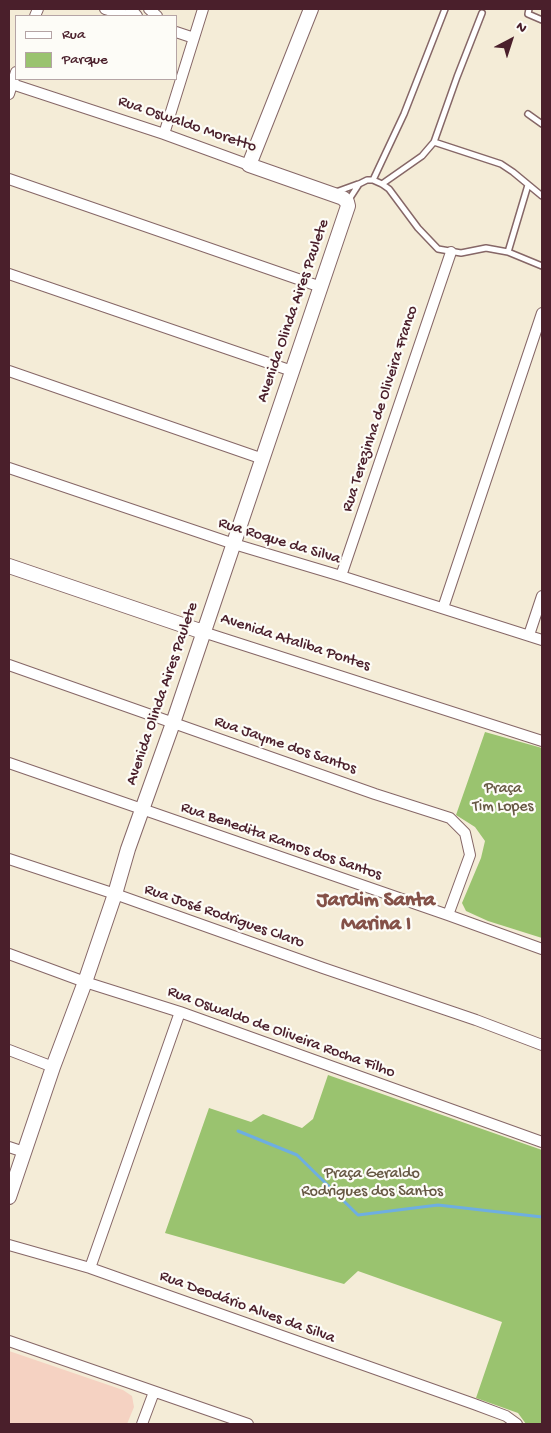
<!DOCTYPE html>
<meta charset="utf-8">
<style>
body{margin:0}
#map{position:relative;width:551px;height:1433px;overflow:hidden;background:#f4ecd7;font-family:"Gochi Hand",sans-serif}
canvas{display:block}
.frame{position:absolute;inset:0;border:10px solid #4a1f2b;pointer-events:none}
.legend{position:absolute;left:15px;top:15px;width:162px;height:65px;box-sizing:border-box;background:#fdfcf7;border:1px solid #b5a4a5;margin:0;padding:6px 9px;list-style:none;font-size:15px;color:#4a1f2b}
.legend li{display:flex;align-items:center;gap:10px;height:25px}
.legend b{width:25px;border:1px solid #b5a4a5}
.north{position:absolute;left:486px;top:15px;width:50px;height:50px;-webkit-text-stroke:4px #fdfcf7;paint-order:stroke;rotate:40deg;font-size:14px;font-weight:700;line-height:20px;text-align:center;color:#4a1f2b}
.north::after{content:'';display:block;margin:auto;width:18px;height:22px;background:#4a1f2b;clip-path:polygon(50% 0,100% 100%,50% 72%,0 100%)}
</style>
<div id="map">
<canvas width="551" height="1433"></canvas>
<div class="frame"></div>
<ul class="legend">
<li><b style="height:6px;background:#fff"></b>Rua</li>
<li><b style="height:14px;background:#9ac36f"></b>Parque</li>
</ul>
<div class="north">N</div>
</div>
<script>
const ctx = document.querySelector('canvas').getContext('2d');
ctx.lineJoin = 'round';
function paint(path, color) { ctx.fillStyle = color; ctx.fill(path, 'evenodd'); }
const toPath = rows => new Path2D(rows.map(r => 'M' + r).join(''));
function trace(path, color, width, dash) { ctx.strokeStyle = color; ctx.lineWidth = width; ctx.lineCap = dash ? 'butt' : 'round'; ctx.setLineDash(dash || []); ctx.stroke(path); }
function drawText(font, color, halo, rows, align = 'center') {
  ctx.font = font + ' "Gochi Hand",sans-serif'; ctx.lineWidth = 4.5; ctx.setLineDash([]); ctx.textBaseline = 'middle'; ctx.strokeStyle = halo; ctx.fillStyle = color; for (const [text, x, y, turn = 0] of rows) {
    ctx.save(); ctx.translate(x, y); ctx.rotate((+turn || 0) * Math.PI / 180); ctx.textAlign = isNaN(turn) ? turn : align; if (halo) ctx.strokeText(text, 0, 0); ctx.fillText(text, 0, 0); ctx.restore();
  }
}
const built = toPath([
 [9,1351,123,1390,132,1396,134,1407,127,1424,9,1424]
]);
const green = toPath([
 [485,732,542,748,542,938,488,921,466,911,462,903,481,858,485,841,475,827,456,815],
 [328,1075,542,1150,542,1424,526,1424,518,1413,476,1398,502,1322,358,1271,344,1284,165,1233,209,1108,251,1122,263,1114,302,1128,313,1119]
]);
const stream = toPath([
 [238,1131,297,1155,358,1215,438,1205,542,1217]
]);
const lane = toPath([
 [529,9,528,14,542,20],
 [528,114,542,124],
 [434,142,501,164,513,172,542,196],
 [373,180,404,114,445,9],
 [382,184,422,156,434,142,457,77,482,13],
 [336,192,358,184],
 [348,201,359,184,367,180,373,180,382,184,389,189,418,228,438,249,461,253,486,248,508,252,542,266],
 [508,252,528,185]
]);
const street = toPath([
 [105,9,128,16],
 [131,9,137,16],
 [149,9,157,16],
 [35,16,38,9],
 [176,32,194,38],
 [12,84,164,134,249,165],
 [9,94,16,72],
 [164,134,203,9],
 [9,179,321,287],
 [9,274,292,371],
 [9,371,263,459],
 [9,468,234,544,341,576,542,640],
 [341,576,451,252],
 [443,608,542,313],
 [203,632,542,741],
 [529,635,542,596],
 [9,665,375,794,450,818,465,833,470,855,448,915],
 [9,763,448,915,542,949],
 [9,859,115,894,323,968,476,1020,542,1045],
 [9,954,85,982,180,1012,542,1142],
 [9,1050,53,1067],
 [9,1147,24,1152],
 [9,1245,90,1268,474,1404,506,1416,517,1424],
 [90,1268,180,1012],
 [9,1341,248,1424],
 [142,1424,154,1392]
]);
const secondary = toPath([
 [9,566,203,632],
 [9,1197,53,1067,85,982,115,894,128,849,173,723,348,206,347,202,343,198,249,165,311,9]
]);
const streetNames = [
 ["Rua Oswaldo Moretto",187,125,19],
 ["Avenida Olinda Aires Paulete",294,311,-71],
 ["Rua Terezinha de Oliveira Franco",381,409,-72],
 ["Rua Roque da Silva",279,542,17],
 ["Avenida Ataliba Pontes",295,643,18],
 ["Avenida Olinda Aires Paulete",163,694,-71],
 ["Rua Jayme dos Santos",285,746,19],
 ["Rua Benedita Ramos dos Santos",281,842,19],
 ["Rua José Rodrigues Claro",224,917,19],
 ["Rua Oswaldo de Oliveira Rocha Filho",281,1033,20],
 ["Rua Deodário Alves da Silva",247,1308,20]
];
const parkNames = [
 ["Praça",503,790],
 ["Tim Lopes",503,808],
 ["Praça Geraldo",372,1175],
 ["Rodrigues dos Santos",372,1193]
];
const districtNames = [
 ["Jardim Santa",376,902],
 ["Marina I",376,926]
];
paint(built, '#f5d2c2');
paint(green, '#9ac36f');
trace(stream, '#6eaee1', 3);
trace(lane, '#866767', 8);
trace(street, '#866767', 12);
trace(secondary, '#866767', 16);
trace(lane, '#fff', 5);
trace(street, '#fff', 10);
trace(secondary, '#fff', 14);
drawText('16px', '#4a1f2b', '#fdfcf7', streetNames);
drawText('16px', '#665843', '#fdfcf7', parkNames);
drawText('bold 21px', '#845148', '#fdfcf7', districtNames);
</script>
